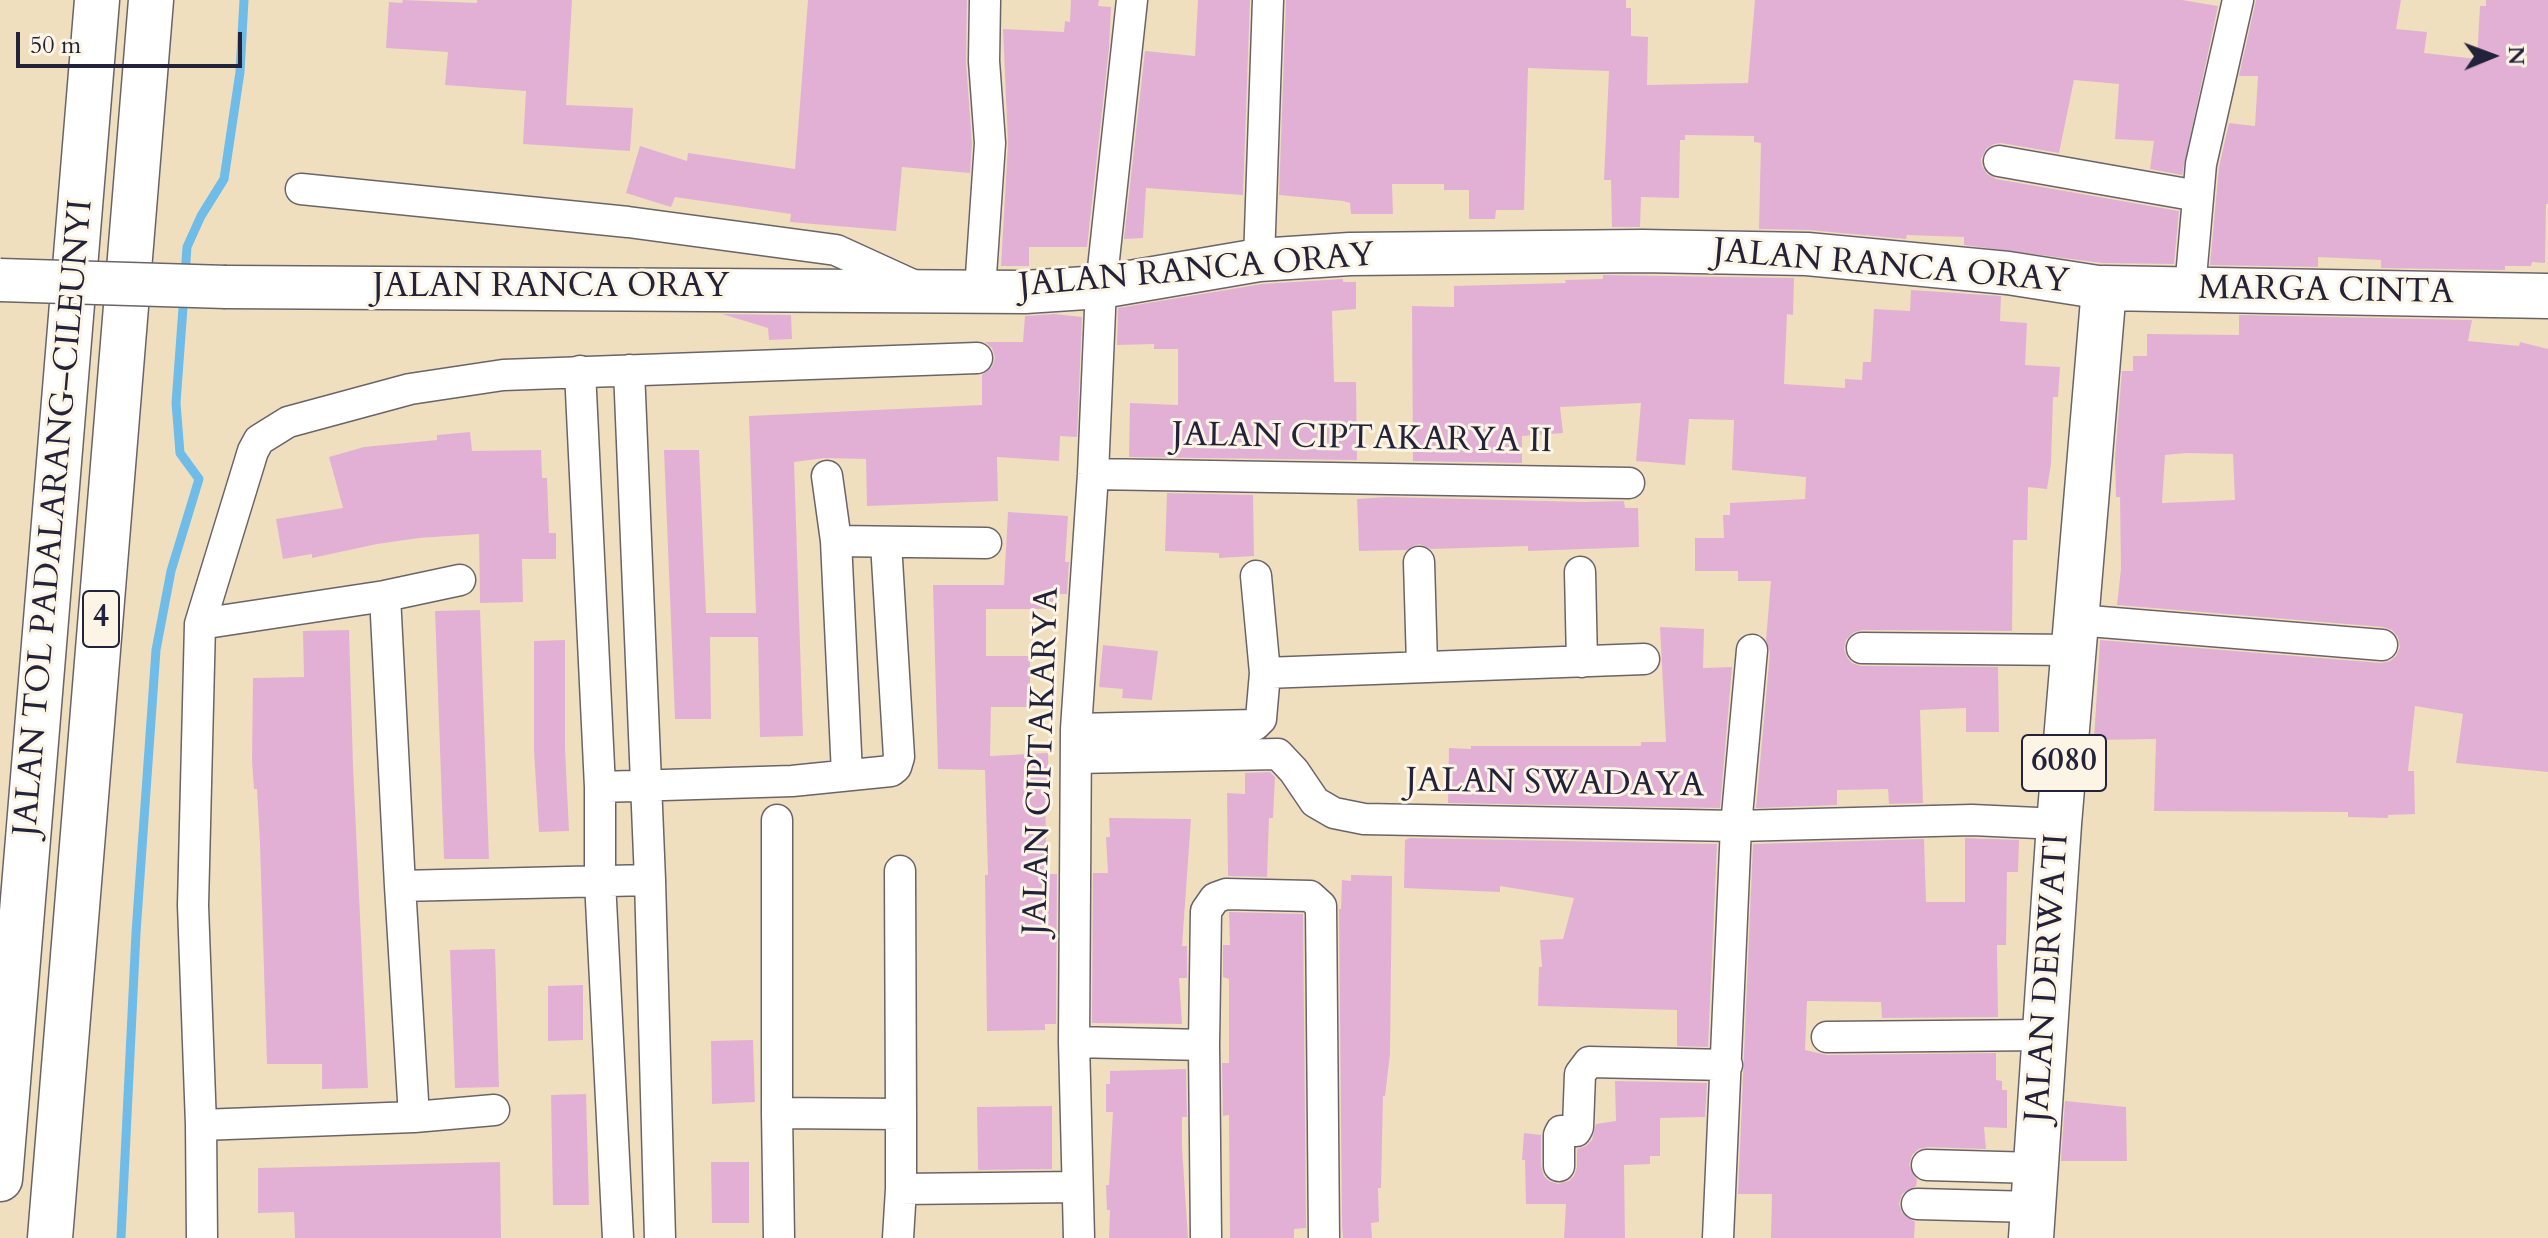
<!DOCTYPE html>
<meta charset="utf-8">
<style>
body{margin:0}
#map{position:relative;width:2548px;height:1238px;overflow:hidden;background:#f0dfbe;font-family:Cardo,serif}
canvas{display:block}
.north{position:absolute;left:2452px;top:16px;width:80px;height:80px;-webkit-text-stroke:6px #fcf5e5;paint-order:stroke;rotate:89deg;font-size:22px;font-weight:700;line-height:32px;text-align:center;color:#22223b}
.north::after{content:'';display:block;margin:auto;width:28px;height:36px;background:#22223b;clip-path:polygon(50% 0,100% 100%,50% 72%,0 100%)}
.scale{position:absolute;left:16px;top:32px;width:226px;height:36px;box-sizing:border-box;border:4px solid #22223b;border-top:0;padding-left:10px;font-size:24px;line-height:28px;white-space:nowrap;color:#22223b;-webkit-text-stroke:6px #fcf5e5;paint-order:stroke}
</style>
<div id="map">
<canvas width="2548" height="1238"></canvas>
<div class="north">N</div>
<div class="scale">50 m</div>
</div>
<script>
const ctx = document.querySelector('canvas').getContext('2d');
ctx.lineJoin = 'round';
const toPath = rows => new Path2D(rows.map(r => 'M' + r).join(''));
function trace(path, color, width, dash) { ctx.strokeStyle = color; ctx.lineWidth = width; ctx.lineCap = dash ? 'butt' : 'round'; ctx.setLineDash(dash || []); ctx.stroke(path); }
function paint(path, color) { ctx.fillStyle = color; ctx.fill(path, 'evenodd'); }
function drawText(font, color, halo, rows, align = 'center') {
  ctx.font = font + ' Cardo,serif'; ctx.lineWidth = 6; ctx.setLineDash([]); ctx.textBaseline = 'middle'; ctx.strokeStyle = halo; ctx.fillStyle = color; for (const [text, x, y, turn = 0] of rows) {
    ctx.save(); ctx.translate(x, y); ctx.rotate((+turn || 0) * Math.PI / 180); ctx.textAlign = isNaN(turn) ? turn : align; if (halo) ctx.strokeText(text, 0, 0); ctx.fillText(text, 0, 0); ctx.restore();
  }
}
const stream = toPath([
 [185,275,187,247,201,216,224,179,240,72,244,0],
 [121,1238,136,933,156,650,171,571,199,479,180,453,176,403,184,294]
]);
const building = toPath([
 [403,0,477,3,477,0,572,0,566,105,633,108,630,151,523,144,526,91,445,85,448,52,386,48,389,2,402,3],
 [808,0,967,0,966,62,972,143,970,173,902,167,896,231,790,222,791,214,675,197,671,207,626,193,640,146,687,161,688,153,795,169],
 [1071,0,1099,0,1098,6,1111,7,1109,48,1087,247,1029,247,1029,266,1001,266,1008,144,1003,29,1064,32,1065,21,1070,22],
 [1198,0,1250,0,1243,195,1146,188,1143,238,1124,239,1145,51,1195,56],
 [1286,0,1626,0,1626,8,1631,8,1631,36,1648,37,1647,85,1748,83,1755,0,2182,0,2218,6,2182,175,2150,169,2154,141,2115,139,2119,84,2074,80,2059,153,2001,143,1994,144,1986,149,1981,159,1982,166,1987,174,1996,179,2179,211,2174,264,2102,263,1964,245,1964,237,1907,235,1906,239,1809,230,1759,229,1761,143,1754,142,1754,136,1685,135,1685,140,1680,140,1679,198,1641,197,1640,227,1612,227,1611,180,1604,180,1609,71,1528,68,1524,210,1496,210,1495,219,1469,219,1469,190,1444,190,1444,184,1392,184,1393,214,1351,214,1350,203,1343,201,1279,195],
 [2256,0,2401,0,2396,29,2427,32,2424,53,2477,59,2480,6,2486,6,2486,0,2548,0,2548,204,2546,204,2545,263,2532,262,2531,266,2505,266,2505,270,2381,268,2381,260,2318,257,2318,267,2210,265,2219,167,2229,123,2255,126,2258,76,2239,76],
 [1603,275,1794,278,1793,315,1787,314,1784,384,1845,388,1845,379,1862,380,1863,362,1871,362,1874,309,1910,311,1911,290,2001,296,2000,321,2027,323,2025,365,2060,367,2058,397,2053,397,2051,464,2047,489,2028,487,2027,540,2013,540,2012,631,1862,630,1853,633,1846,640,1844,649,1847,657,1852,663,1861,666,1998,667,1999,732,1966,732,1966,708,1920,710,1923,803,1889,804,1888,789,1837,790,1837,805,1756,808,1770,652,1766,640,1771,581,1738,581,1738,571,1695,571,1695,538,1724,538,1723,515,1730,515,1730,503,1805,499,1806,477,1732,470,1734,420,1689,419,1685,465,1636,461,1641,403,1560,407,1563,433,1522,436,1522,463,1413,461,1412,306,1454,307,1454,286,1566,283,1565,280,1603,279],
 [1343,279,1343,282,1356,282,1356,309,1332,311,1334,382,1356,382,1357,460,1129,457,1130,403,1178,405,1178,349,1154,349,1154,344,1117,345,1118,308,1262,284],
 [722,314,791,315,792,339,769,340,768,328],
 [1054,314,1082,317,1077,437,1060,436,1059,461,997,457,998,501,867,506,866,459,825,458,794,462,803,736,760,737,758,637,710,637,711,719,675,719,664,450,699,450,706,613,756,613,749,416,982,405,982,375,992,367,995,358,992,348,985,342,1023,342,1025,316],
 [2239,315,2472,320,2468,341,2519,346,2520,342,2548,349,2548,772,2456,763,2463,714,2415,706,2408,771,2414,771,2415,814,2388,815,2388,818,2348,817,2348,812,2154,811,2156,739,2094,740,2100,640,2381,663,2390,661,2396,656,2400,647,2398,637,2392,630,2383,627,2117,605,2121,569,2120,497,2116,497,2115,458,2122,371,2133,371,2133,356,2147,356,2147,334,2239,335],
 [2186,453,2233,454,2235,500,2162,503,2165,455],
 [470,432,472,451,541,450,542,478,547,478,549,533,556,533,556,559,522,559,523,602,480,603,479,534,419,538,377,544,312,558,312,554,283,559,276,519,343,508,329,457,364,447,437,440,437,435],
 [1167,493,1253,495,1254,556,1219,558,1219,553,1165,551],
 [1386,497,1584,502,1624,501,1625,508,1638,508,1639,547,1528,551,1528,546,1431,549,1419,544,1407,550,1359,551,1357,499],
 [1008,512,1068,516,1065,562,1069,562,1067,594,1059,594,1058,609,986,609,986,656,1030,656,1030,707,991,707,990,756,1048,753,1049,800,1045,800,1047,874,1057,874,1056,1024,1045,1024,1045,1030,987,1031,985,875,988,875,985,770,938,769,933,585,1004,585],
 [480,610,489,859,444,859,435,611],
 [1660,627,1704,629,1703,668,1732,667,1720,808,1448,803,1449,748,1471,749,1471,746,1641,746,1641,742,1666,742],
 [349,630,353,766,368,1088,322,1089,322,1064,267,1064,260,844,257,789,254,789,252,761,253,678,304,677,303,631],
 [565,640,565,749,569,831,539,832,534,751,534,641],
 [1103,645,1158,651,1152,700,1122,698,1123,689,1099,687],
 [1270,772,1275,777,1273,818,1269,818,1267,877,1228,876,1227,793,1245,794,1245,773],
 [1109,818,1191,819,1182,946,1187,946,1187,978,1179,978,1182,1024,1092,1023,1093,873,1108,873,1106,837,1110,837],
 [1410,838,1717,844,1708,1047,1677,1046,1677,1010,1538,1006,1539,967,1542,967,1540,940,1563,939,1574,898,1500,886,1500,892,1404,888,1405,840],
 [1965,838,2019,840,2018,872,2007,872,2006,945,1997,945,1998,1017,1882,1018,1881,1002,1807,1001,1805,1050,1827,1055,1996,1053,1996,1080,2002,1081,2002,1090,2007,1090,2007,1128,1984,1127,1986,1149,1928,1147,1919,1149,1912,1155,1909,1165,1917,1180,1916,1186,1902,1194,1899,1204,1902,1213,1915,1222,1914,1238,1771,1238,1772,1194,1738,1194,1753,844,1924,839,1926,902,1965,902],
 [1351,875,1392,876,1390,1054,1385,1096,1383,1096,1381,1188,1378,1188,1379,1222,1371,1223,1372,1238,1343,1238,1342,1225,1339,909,1341,909,1342,880,1351,881],
 [1229,912,1303,914,1306,1228,1294,1229,1294,1238,1230,1238,1229,1115,1223,1116,1222,1063,1229,1063,1229,979,1223,977,1223,945,1230,945],
 [495,949,499,1087,455,1088,450,950],
 [583,985,583,1040,548,1041,548,986],
 [753,1040,755,1102,712,1104,711,1041],
 [1186,1069,1187,1117,1182,1117,1182,1147,1188,1238,1109,1238,1110,1210,1107,1210,1106,1185,1109,1185,1113,1112,1106,1112,1106,1084,1110,1084,1110,1071],
 [1615,1081,1707,1083,1705,1117,1660,1118,1660,1156,1650,1156,1650,1164,1624,1165,1625,1238,1564,1238,1566,1204,1526,1204,1525,1160,1522,1160,1524,1133,1541,1135,1541,1166,1544,1176,1549,1181,1558,1184,1569,1181,1574,1176,1577,1167,1577,1149,1586,1146,1592,1140,1596,1124,1616,1121],
 [586,1094,589,1205,553,1205,551,1095],
 [2065,1101,2126,1107,2127,1161,2061,1161],
 [1052,1106,1052,1169,978,1170,977,1107],
 [500,1162,501,1238,295,1238,294,1212,258,1213,258,1168],
 [711,1162,749,1162,749,1223,712,1223]
]);
const street = toPath([
 [1999,161,2198,196],
 [301,189,628,222,836,250,917,287],
 [1259,260,1268,0],
 [2190,289,2201,164,2238,0],
 [980,290,990,143,984,61,985,0],
 [629,370,650,880,660,1238],
 [580,371,600,787,600,881,618,1238],
 [1093,474,1629,483],
 [827,476,836,541],
 [1419,562,1422,665],
 [1580,572,1582,662],
 [385,596,460,580],
 [2077,620,2382,645],
 [200,624,385,596,400,886],
 [1862,648,2073,650],
 [1265,673,1644,659],
 [1076,729,1255,725,1261,719,1265,673,1256,576],
 [1076,758,1278,754,1294,771,1315,802,1334,813,1364,819,1736,826,1972,820,2059,824],
 [847,774,836,541,986,543],
 [600,787,792,781,891,771,896,767,899,757,886,543],
 [777,820,777,1113],
 [900,871,901,1114],
 [1827,1037,2045,1035],
 [1074,1042,1204,1045],
 [414,1117,494,1110],
 [201,1125,193,905,200,624,253,451,259,440,288,422,410,389,503,375,977,358],
 [1927,1165,2036,1168],
 [1559,1166,1559,1135,1561,1131,1576,1131,1578,1127,1580,1074,1589,1062,1727,1065],
 [1917,1204,2033,1207],
 [202,1238,201,1125,414,1117,400,886,650,880],
 [779,1238,777,1113,901,1114,901,1189],
 [898,1238,901,1189,1076,1187],
 [1079,1238,1074,1042,1076,729,1093,474,1101,287,1132,0],
 [1206,1238,1204,1045,1206,911,1215,898,1226,894,1310,896,1321,906,1324,1238],
 [1718,1238,1736,826,1752,650]
]);
const secondary = toPath([
 [226,287,1025,292,1101,287,1259,260,1350,254,1642,251,1807,254,2008,273,2104,288]
]);
const primary = toPath([
 [2031,1238,2059,824,2104,288,2548,296]
]);
const highway = toPath([
 [0,1179,97,0],
 [50,1238,151,0]
]);
const secondaryBridge = toPath([
 [0,280,226,287]
]);
const shields = [
 [101,619,36],
 [2064,763,84]
];
const shieldNames = [
 ["4",101,619],
 ["6080",2064,763]
];
const streetNames = [
 ["JALAN RANCA ORAY",1891,268,5],
 ["JALAN RANCA ORAY",1197,272,-5],
 ["JALAN RANCA ORAY",551,288],
 ["MARGA CINTA",2326,292,1],
 ["JALAN CIPTAKARYA II",1362,440,1],
 ["JALAN TOL PADALARANG–CILEUNYI",55,518,-85],
 ["JALAN CIPTAKARYA",1043,761,-88],
 ["JALAN SWADAYA",1555,785,1],
 ["JALAN DERWATI",2049,978,-86]
];
trace(stream, '#70bce9', 9);
paint(building, '#e3b0d5');
trace(street, '#6a6469', 33);
trace(secondary, '#6a6469', 45);
trace(primary, '#6a6469', 47);
trace(highway, '#6a6469', 47);
trace(street, '#fff', 30);
trace(secondary, '#fff', 42);
trace(primary, '#fff', 44);
trace(highway, '#fff', 44);
trace(secondaryBridge, '#6a6469', 45, []);
trace(secondaryBridge, '#fff', 42);
for (const [x, y, w] of shields) { const box = new Path2D(); box.roundRect(x - w / 2, y - 28, w, 56, 6); ctx.fillStyle = '#fcf5e5'; ctx.fill(box); trace(box, '#22223b', 2); }
drawText('bold 32px', '#22223b', null, shieldNames);
drawText('34px', '#22223b', '#fcf5e5', streetNames);
</script>
